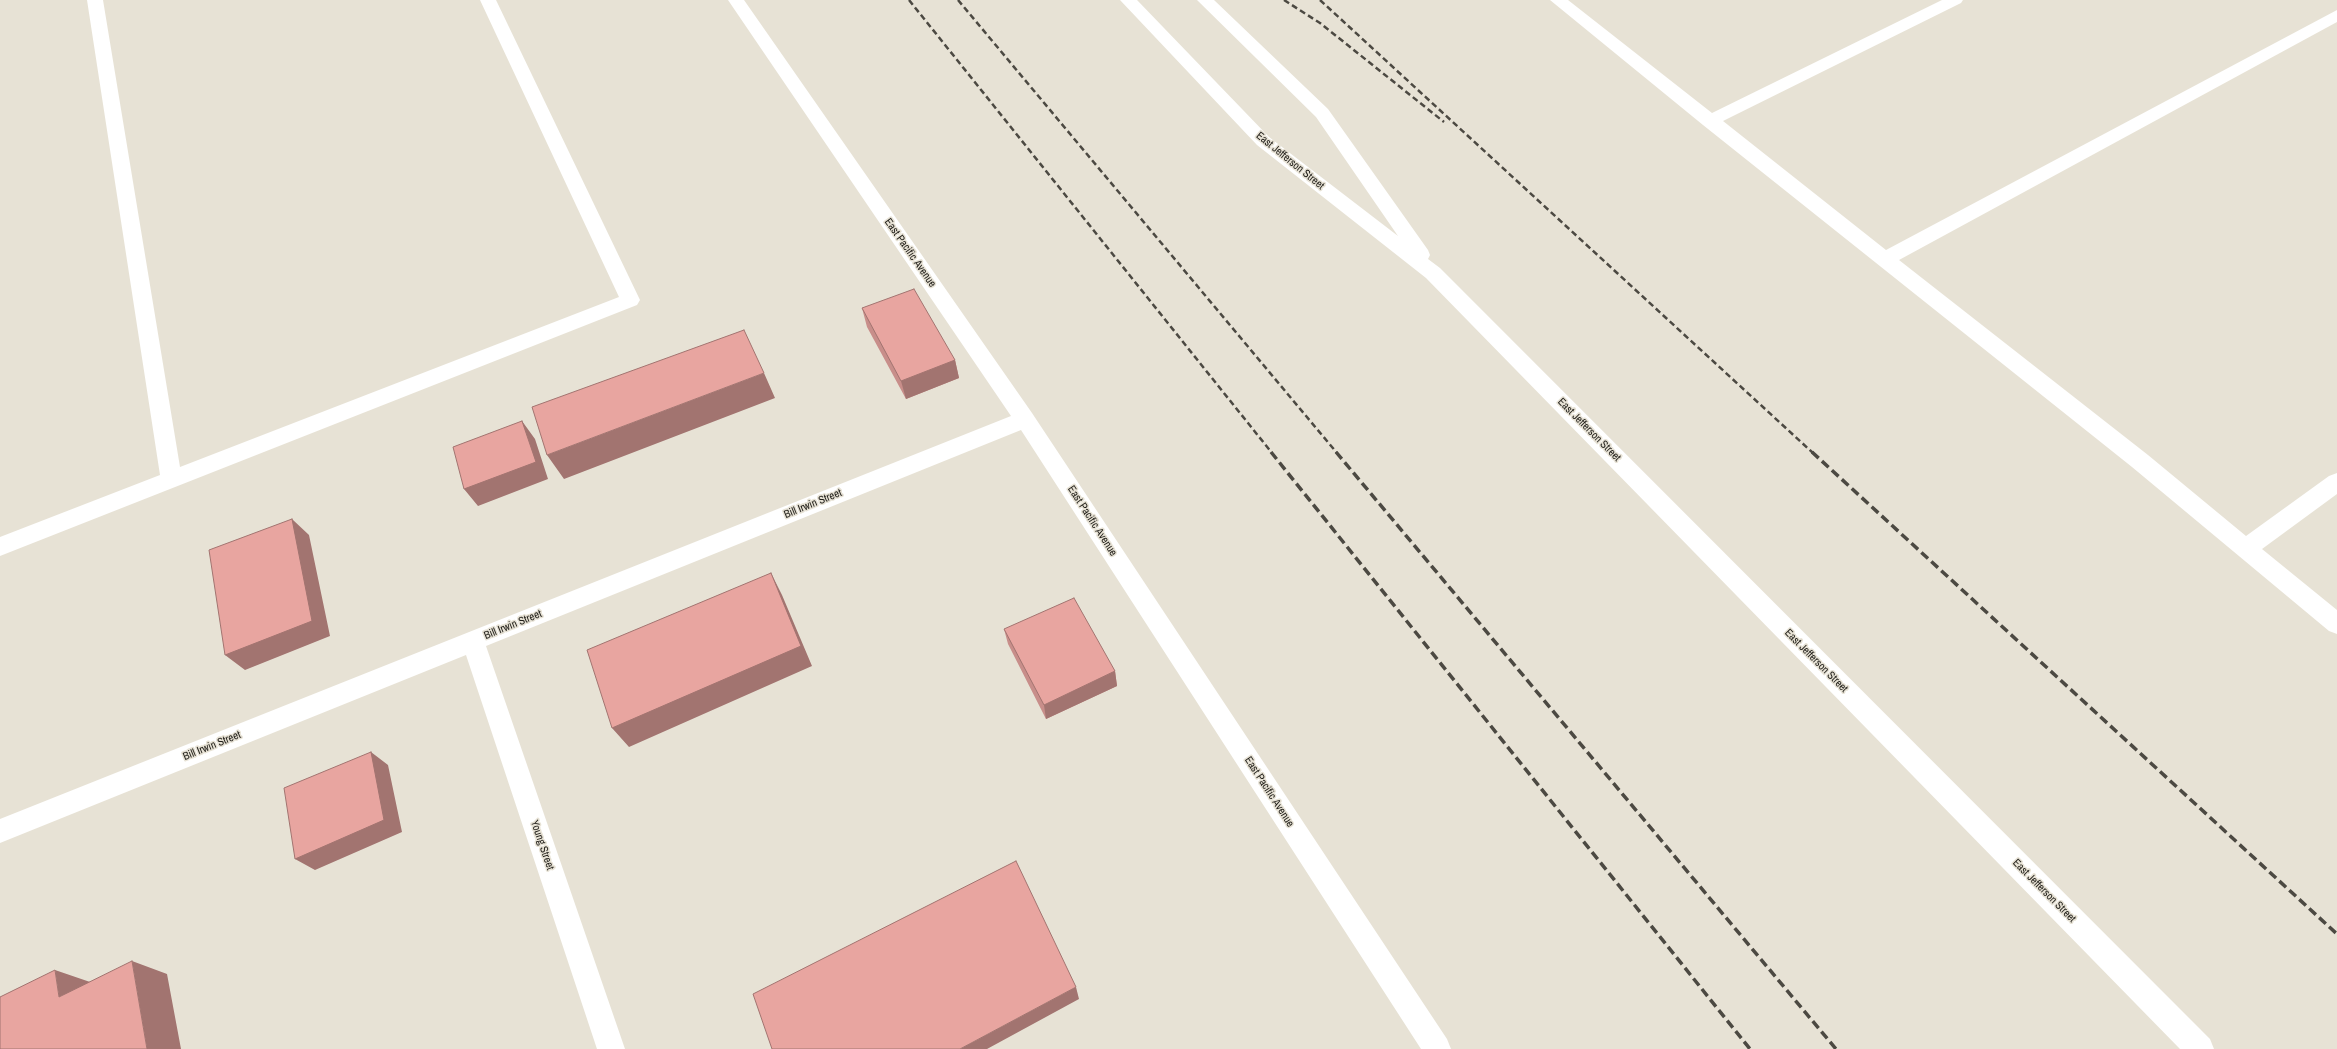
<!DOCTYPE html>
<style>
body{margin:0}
canvas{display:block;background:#e7e2d5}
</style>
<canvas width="2337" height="1049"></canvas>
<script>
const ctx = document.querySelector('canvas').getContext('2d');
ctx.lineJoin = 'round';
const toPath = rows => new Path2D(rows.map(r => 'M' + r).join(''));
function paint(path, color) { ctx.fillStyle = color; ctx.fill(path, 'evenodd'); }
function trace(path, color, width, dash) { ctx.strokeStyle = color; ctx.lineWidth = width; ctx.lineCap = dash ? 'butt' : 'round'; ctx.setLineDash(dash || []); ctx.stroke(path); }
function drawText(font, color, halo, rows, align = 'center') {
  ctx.font = font + ' "Archivo Narrow",sans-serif'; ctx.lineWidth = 3; ctx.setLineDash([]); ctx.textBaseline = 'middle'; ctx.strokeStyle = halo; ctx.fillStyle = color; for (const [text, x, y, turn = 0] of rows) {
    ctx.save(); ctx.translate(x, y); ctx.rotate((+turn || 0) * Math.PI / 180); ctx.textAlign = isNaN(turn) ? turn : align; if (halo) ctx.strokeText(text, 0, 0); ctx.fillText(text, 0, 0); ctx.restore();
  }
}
const lane = toPath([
 [87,0,103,0,180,467,619,297,480,0,496,0,640,300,637,305,0,556,0,537,160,475,87,0],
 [1550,0,1568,0,1712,113,1942,0,1963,0,1961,3,1723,121,1886,250,2337,10,2337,22,1899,260,2148,455,2246,536,2329,476,2337,473,2337,494,2262,549,2337,610,2337,634,2329,631,2132,467,1703,125,1550,0]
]);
const street = toPath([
 [728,0,744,0,1032,413,1447,1039,1451,1049,1421,1049,1021,430,486,646,625,1049,597,1049,466,655,0,843,0,819,1011,416,728,0]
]);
const secondary = toPath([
 [1120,0,1137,0,1269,137,1398,236,1316,117,1197,0,1214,0,1328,109,1428,250,1430,255,1428,259,1440,268,2210,1039,2214,1049,2180,1049,1426,278,1257,145,1120,0]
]);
const railFar1 = toPath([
 [909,0,1272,453],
 [958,0,1337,453],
 [1284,0,1320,23,1444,122],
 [1320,0,1813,453]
]);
const rail = toPath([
 [1271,452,1750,1049],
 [1336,452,1836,1049],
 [1812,452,2337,934]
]);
const wall = toPath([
 [862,308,955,360,959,378,906,399,867,327],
 [1004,629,1115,671,1117,686,1046,719,1008,644]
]);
const shadedWall = toPath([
 [955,360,959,378,906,399,901,381],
 [764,373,775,398,564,479,547,455],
 [522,421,535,439,548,479,478,506,464,489],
 [292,519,309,535,330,636,245,670,225,655],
 [771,573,782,595,812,666,629,747,612,728],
 [1115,671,1117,686,1046,719,1044,705],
 [371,752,388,765,402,832,315,870,295,859],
 [132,961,167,974,181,1049,147,1049],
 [55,970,93,983,59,997],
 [1076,987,1079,999,987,1049,960,1049]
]);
const building = toPath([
 [914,289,955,360,901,381,862,308,914,289],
 [744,330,764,373,547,455,532,407,744,330],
 [522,421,536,462,464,489,453,447,522,421],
 [292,519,312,621,225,655,209,550,292,519],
 [771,573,801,646,612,728,587,650,771,573],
 [1074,598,1115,671,1044,705,1004,629,1074,598],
 [371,752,384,820,295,859,284,788,371,752],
 [1016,861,1076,987,960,1049,772,1049,753,994,1016,861],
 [132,961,147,1049,0,1049,0,997,55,970,59,997,132,961]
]);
const streetNames = [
 ["East Jefferson Street",1290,161,39],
 ["East Pacific Avenue",910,253,55],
 ["East Jefferson Street",1589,430,45],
 ["Bill Irwin Street",813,504,-22],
 ["East Pacific Avenue",1092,521,57],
 ["Bill Irwin Street",513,625,-22],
 ["East Jefferson Street",1816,661,45],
 ["Bill Irwin Street",212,746,-22],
 ["East Pacific Avenue",1269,792,57],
 ["Young Street",542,845,71],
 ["East Jefferson Street",2044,891,45]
];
paint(lane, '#fff');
paint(street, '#fff');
paint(secondary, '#fff');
trace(railFar1, '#4c4942', 2.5, [6, 3.5]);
trace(rail, '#4c4942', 3.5, [9, 4.5]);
paint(wall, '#c88e8a');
paint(shadedWall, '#a27470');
paint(building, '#e8a5a0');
trace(building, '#a27470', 1);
drawText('11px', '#201e19', '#e7e2d5', streetNames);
</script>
